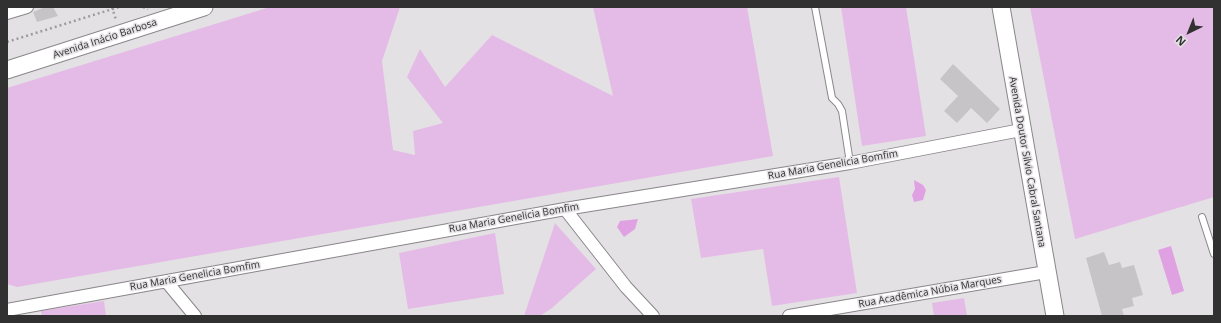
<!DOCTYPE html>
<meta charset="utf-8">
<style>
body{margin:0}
#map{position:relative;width:1221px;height:323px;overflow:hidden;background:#e4e1e4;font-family:"Open Sans",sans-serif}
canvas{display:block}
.frame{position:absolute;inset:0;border:8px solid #323132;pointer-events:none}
.north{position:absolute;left:1169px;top:12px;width:40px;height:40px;-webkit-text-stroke:3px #e4e1e4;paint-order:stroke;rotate:223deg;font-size:11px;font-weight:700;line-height:16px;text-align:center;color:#323132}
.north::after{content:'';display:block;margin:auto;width:14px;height:18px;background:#323132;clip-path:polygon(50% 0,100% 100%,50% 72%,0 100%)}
</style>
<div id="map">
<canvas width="1221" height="323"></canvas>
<div class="frame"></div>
<div class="north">N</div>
</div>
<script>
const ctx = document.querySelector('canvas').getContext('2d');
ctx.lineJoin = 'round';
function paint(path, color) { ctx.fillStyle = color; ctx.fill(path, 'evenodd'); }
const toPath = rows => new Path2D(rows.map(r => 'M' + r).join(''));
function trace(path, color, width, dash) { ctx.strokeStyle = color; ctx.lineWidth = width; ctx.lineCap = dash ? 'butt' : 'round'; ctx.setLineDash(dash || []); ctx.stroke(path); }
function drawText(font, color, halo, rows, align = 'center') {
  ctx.font = font + ' "Open Sans",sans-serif'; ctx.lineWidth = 3; ctx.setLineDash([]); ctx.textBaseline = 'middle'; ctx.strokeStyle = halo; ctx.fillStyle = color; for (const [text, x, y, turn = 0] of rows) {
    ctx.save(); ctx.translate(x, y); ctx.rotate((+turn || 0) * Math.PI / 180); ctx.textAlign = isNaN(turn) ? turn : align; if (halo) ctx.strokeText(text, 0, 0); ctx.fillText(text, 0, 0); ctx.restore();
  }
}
const green = toPath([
 [270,7,400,7,382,61,393,150,415,155,413,131,443,123,407,77,420,49,445,87,492,35,613,96,593,7,747,7,773,156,17,287,7,284,7,88],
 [841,7,906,7,926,136,862,146],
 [1030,7,1214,7,1214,197,1075,239],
 [839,177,857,293,772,306,763,249,701,258,691,199],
 [555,223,596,269,552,308,540,316,524,316],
 [495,233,504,294,408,309,399,253],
 [964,298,967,316,934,316,932,303],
 [104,301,106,316,42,316,41,311]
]);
const water = toPath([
 [914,180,923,185,926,190,923,200,914,202,912,195,915,189],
 [638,219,635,229,624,237,617,227,620,221],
 [1171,246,1184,291,1172,295,1158,250]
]);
const building = toPath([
 [45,7,53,7,58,16,37,22,33,12],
 [953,64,1000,109,987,123,971,108,957,123,944,111,958,96,940,79],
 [1104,252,1109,265,1120,262,1122,268,1134,265,1143,295,1132,298,1134,306,1122,309,1124,316,1102,316,1086,258]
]);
const path = toPath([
 [112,7,116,20],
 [143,7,148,9],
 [7,42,119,7]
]);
const lane = toPath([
 [815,7,832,98,838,104,842,111,850,163],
 [1202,217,1214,254]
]);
const street = toPath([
 [7,13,27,7],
 [565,209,626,287,653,316],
 [166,281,195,316],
 [7,310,565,209,850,163,1021,130],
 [789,316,1046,272]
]);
const secondary = toPath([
 [1001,7,1055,316],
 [7,70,204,7]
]);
const streetNames = [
 ["Avenida Inácio Barbosa",105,39,-18],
 ["Avenida Doutor Silvio Cabral Santana",1027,162,80],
 ["Rua Maria Genelicia Bomfim",833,165,-10],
 ["Rua Maria Genelicia Bomfim",514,218,-10],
 ["Rua Maria Genelicia Bomfim",195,276,-10],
 ["Rua Acadêmica Núbia Marques",930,292,-10]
];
paint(green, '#e4bbe6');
paint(water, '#e0a1e3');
paint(building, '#c7c4c7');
trace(lane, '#8a878a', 8);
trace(street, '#8a878a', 14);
trace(secondary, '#8a878a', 19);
trace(path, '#9e9b9e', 2.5, [2, 3]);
trace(lane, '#fff', 6);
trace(street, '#fff', 12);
trace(secondary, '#fff', 17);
drawText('10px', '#323132', '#e4e1e4', streetNames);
</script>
